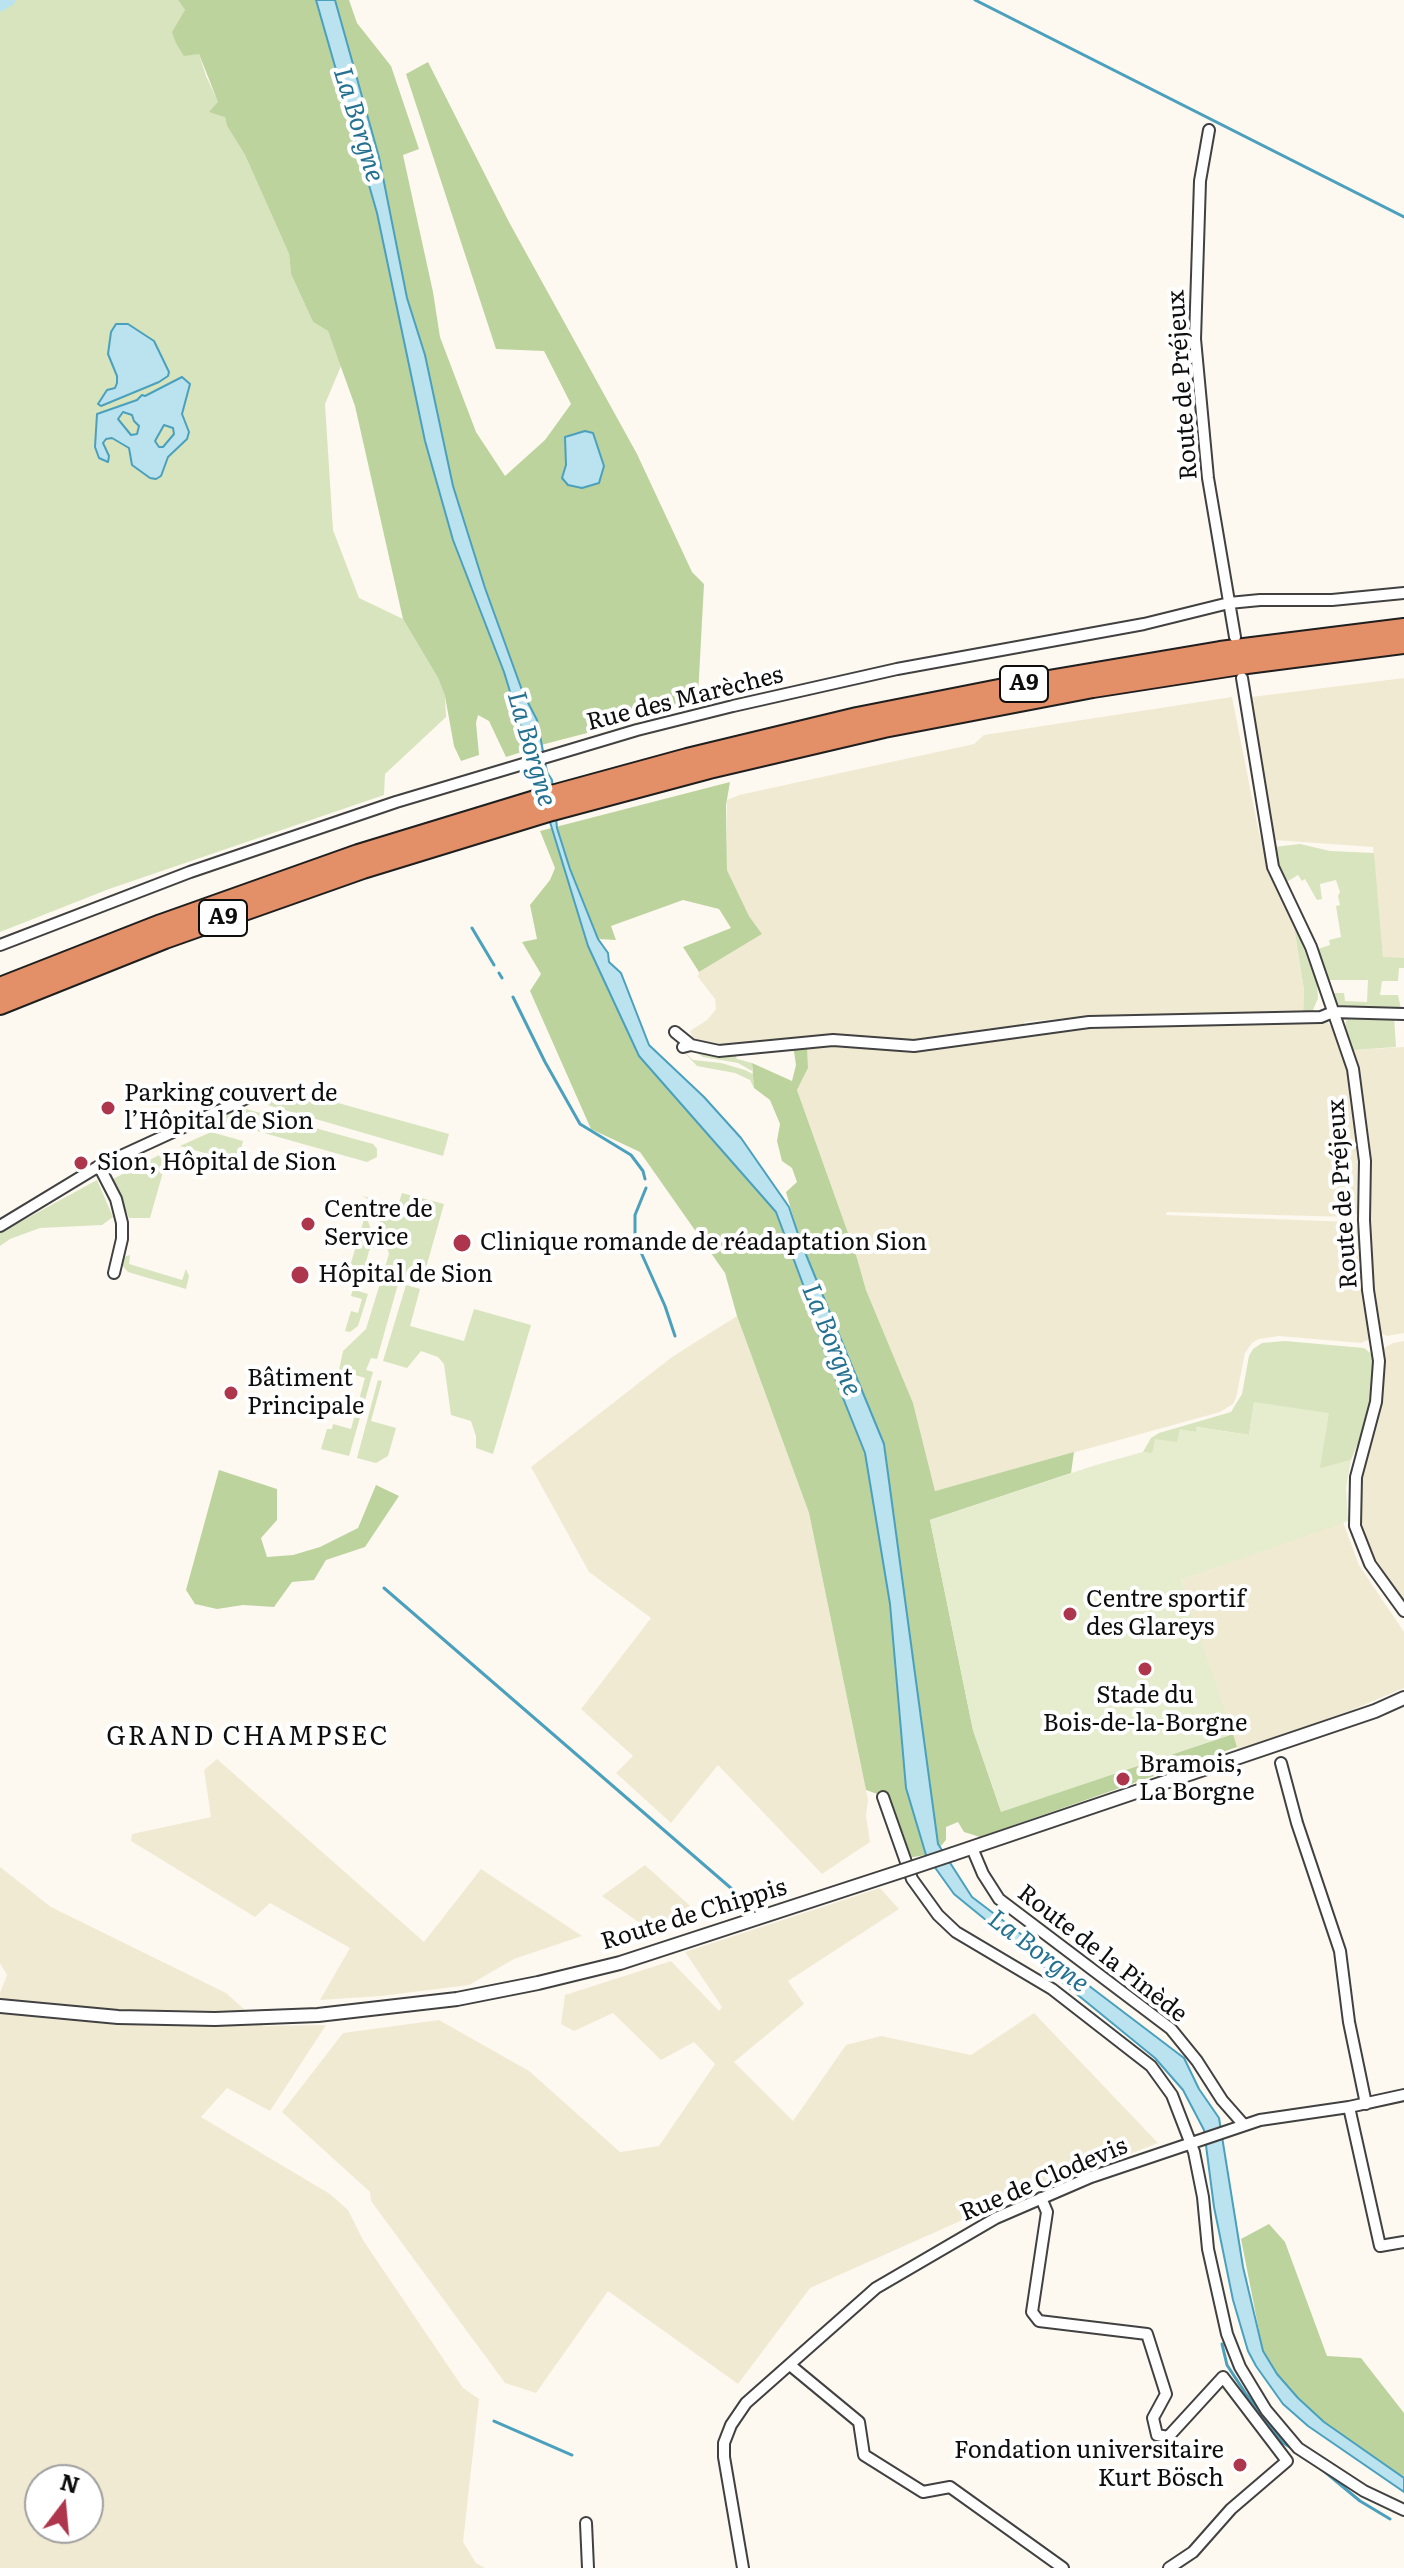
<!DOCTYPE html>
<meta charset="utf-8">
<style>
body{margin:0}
#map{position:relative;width:1404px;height:2568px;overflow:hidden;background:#fdf9f0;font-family:Literata,serif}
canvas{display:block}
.north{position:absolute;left:24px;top:2464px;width:80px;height:80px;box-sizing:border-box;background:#fff;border:2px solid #9f9f9f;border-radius:50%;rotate:16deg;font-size:22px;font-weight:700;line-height:32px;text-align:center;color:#0e0e0e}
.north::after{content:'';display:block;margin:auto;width:28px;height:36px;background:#ad364c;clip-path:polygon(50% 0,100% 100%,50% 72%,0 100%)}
</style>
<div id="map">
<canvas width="1404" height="2568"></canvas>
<div class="north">N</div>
</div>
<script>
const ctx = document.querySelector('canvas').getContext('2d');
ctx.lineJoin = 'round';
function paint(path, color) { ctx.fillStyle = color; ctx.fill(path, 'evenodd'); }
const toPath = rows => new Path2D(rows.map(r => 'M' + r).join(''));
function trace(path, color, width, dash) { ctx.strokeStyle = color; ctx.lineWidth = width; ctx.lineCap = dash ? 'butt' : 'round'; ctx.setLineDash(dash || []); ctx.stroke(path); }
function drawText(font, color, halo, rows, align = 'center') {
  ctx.font = font + ' Literata,serif'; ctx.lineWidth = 8; ctx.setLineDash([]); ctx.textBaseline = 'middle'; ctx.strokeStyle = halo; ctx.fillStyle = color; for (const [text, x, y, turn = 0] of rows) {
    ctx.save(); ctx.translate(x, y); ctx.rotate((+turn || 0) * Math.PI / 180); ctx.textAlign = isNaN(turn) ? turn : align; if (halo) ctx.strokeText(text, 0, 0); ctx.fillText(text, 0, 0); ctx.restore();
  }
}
const farmland = toPath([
 [1404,678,1404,958,1383,958,1373,847,1274,840,1251,697],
 [1232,697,1259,833,1278,892,1293,920,1304,990,1303,1015,1092,1016,1024,1022,1024,1027,919,1043,725,1048,695,1043,693,1039,690,1031,707,1020,716,1009,715,999,698,977,699,972,762,934,749,916,727,870,727,800,739,795,974,744,984,735],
 [1325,1020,1333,1028,1349,1072,1359,1152,1360,1204,1357,1213,1349,1217,1167,1212,1166,1215,1352,1222,1359,1228,1370,1339,1361,1343,1279,1336,1259,1339,1252,1343,1245,1353,1236,1398,1233,1404,1220,1412,935,1491,913,1403,866,1290,857,1258,797,1090,808,1068,807,1044,833,1043,885,1049,912,1049,1095,1024],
 [1404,1047,1404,1333,1387,1336,1380,1333,1372,1284,1370,1142,1353,1050],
 [737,1316,809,1513,868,1800,866,1816,870,1842,822,1874,718,1765,671,1823,616,1773,633,1756,581,1709,651,1618,589,1572,531,1467,672,1357],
 [1404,1341,1404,1603,1374,1559,1360,1518,1357,1494,1383,1392,1384,1348,1393,1343],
 [1343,1522,1359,1565,1404,1632,1404,1688,1347,1712,1238,1750,1181,1580],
 [217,1759,424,1942,481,1869,582,1936,514,1959,469,1985,381,1996,320,2000,350,1948,270,1903,255,1917,131,1841,132,1834,211,1817,204,1770],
 [645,1865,698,1913,648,1929,602,1896],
 [0,1867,51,1907,226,1993,263,2026,326,2025,270,2111,227,2088,201,2117,330,2194,348,2210,363,2240,463,2388,479,2399,463,2542,476,2563,485,2568,0,2568,0,1993,7,1975,0,1963],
 [40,2480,88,2480,88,2528,40,2528],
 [880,1888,899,1909,788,1981,804,2004,734,2062,793,2121,846,2045,881,2036,971,2055,1034,2013,1158,2143,976,2214,810,2288,738,2384,608,2291,536,2393,505,2383,371,2201,370,2192,282,2112,343,2033,439,2020,529,2071,620,2152,659,2146,715,2064,694,2042,661,2060,613,2013,574,2031,561,2024,565,1995,671,1961,719,2011,722,2007,685,1952]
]);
const green = toPath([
 [0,0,178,0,185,10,206,76,225,116,227,126,245,155,289,254,291,274,313,322,328,331,341,366,325,404,333,530,359,598,403,619,438,678,445,696,446,717,385,774,384,795,109,889,0,932],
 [1300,844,1330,851,1374,853,1383,957,1404,958,1404,968,1399,968,1398,981,1382,981,1380,995,1398,995,1401,1009,1337,1005,1333,993,1344,993,1345,1001,1367,1002,1368,980,1328,980,1318,949,1330,945,1329,940,1341,937,1336,906,1340,905,1338,896,1340,892,1336,880,1320,884,1322,899,1317,900,1305,879,1302,881,1298,875,1285,883,1274,847],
 [1293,920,1317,984,1318,998,1311,1015,1303,1015,1304,990],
 [1352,1016,1394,1017,1396,1047,1353,1050,1345,1027,1346,1021],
 [681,1049,693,1060,721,1063,745,1070,753,1074,754,1088,750,1080,735,1073,697,1066],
 [692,1050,717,1054,734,1052,737,1059,752,1063,752,1071,738,1063,703,1057],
 [288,1089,449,1134,443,1156,264,1104,266,1098],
 [246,1109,373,1144,377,1149,377,1157,367,1162,225,1122,223,1119,224,1114],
 [211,1132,243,1141,237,1162,180,1146],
 [163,1153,177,1155,174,1165,165,1165,150,1218,129,1218,113,1179],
 [97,1180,113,1217,102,1225,40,1228,10,1239,0,1246,0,1233],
 [402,1193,444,1204,422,1282,400,1277,377,1359,371,1358,366,1370,373,1372,349,1456,321,1449,327,1429,332,1429,333,1424,351,1429,365,1378,339,1370,343,1351,366,1329,389,1254,378,1214,370,1200,362,1196,398,1205],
 [344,1201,364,1209,377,1248,371,1248,369,1251,358,1291,368,1294,358,1326,350,1332,345,1331,351,1311,358,1313,362,1299,351,1296,356,1278,350,1266,365,1216,341,1208],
 [130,1255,129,1264,182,1280,186,1269,189,1276,186,1289,128,1272,122,1265,124,1257],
 [406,1285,420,1289,410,1326,464,1341,474,1309,531,1325,493,1454,476,1448,476,1436,471,1421,451,1415,444,1364,438,1357,421,1351,407,1368,383,1361],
 [1285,1341,1364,1348,1374,1356,1373,1394,1365,1426,1351,1460,1320,1469,1254,1403,1249,1435,1197,1427,1196,1432,1180,1430,1178,1442,1153,1454,1143,1452,1151,1438,1159,1433,1231,1412,1242,1394,1249,1356,1253,1349,1262,1343],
 [378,1380,382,1381,371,1421,396,1428,388,1456,376,1463,357,1458]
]);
const forest = toPath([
 [178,0,316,0,377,213,425,441,453,540,504,672,528,750,506,757,489,721,478,715,476,723,479,755,461,761,454,746,445,696,438,678,403,619,355,406,328,331,313,322,291,274,289,254,245,155,227,126,225,117,209,112,218,102,199,54,184,56,176,43,172,32,185,10],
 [335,0,349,0,357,23,391,66,419,149,403,155,433,292,440,337,476,432,505,476,545,440,571,404,544,351,496,349,406,74,428,62,509,222,637,454,692,572,704,584,698,696,690,707,600,713,591,732,541,745,537,720,523,693,485,588,453,486,425,355,407,298,379,157],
 [730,782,726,805,727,870,749,916,762,934,699,972,683,947,731,928,719,909,683,900,611,926,616,940,598,939,589,946,639,1056,776,1212,804,1287,825,1353,865,1453,890,1604,906,1788,926,1855,907,1858,889,1798,866,1790,809,1513,737,1316,725,1273,640,1152,591,1129,530,991,541,974,522,942,537,939,530,905,550,880,555,868,540,831],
 [807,1044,808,1068,797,1090,857,1258,866,1290,913,1403,935,1491,1074,1452,1071,1473,930,1520,973,1730,1001,1811,1233,1734,1237,1747,980,1837,964,1832,958,1822,946,1827,946,1840,940,1847,938,1844,884,1444,800,1240,786,1192,797,1182,792,1168,782,1161,777,1141,780,1124,770,1100,754,1088,752,1063,792,1081,796,1065,793,1045],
 [219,1470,277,1489,277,1520,261,1538,267,1557,293,1555,320,1547,358,1528,376,1485,399,1496,365,1547,326,1560,314,1580,292,1582,274,1607,243,1605,217,1609,195,1604,186,1590],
 [1269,2224,1285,2242,1327,2356,1361,2358,1404,2413,1404,2478,1324,2422,1298,2398,1277,2374,1263,2351,1241,2239]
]);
const pitch = toPath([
 [1254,1402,1329,1413,1320,1468,1351,1460,1346,1488,1348,1521,1181,1580,1233,1734,1001,1812,973,1730,930,1520,1096,1465,1143,1452,1152,1453,1155,1439,1177,1442,1180,1429,1196,1432,1196,1427,1249,1435]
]);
const water = toPath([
 [316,0,335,0,379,157,407,298,425,355,453,486,485,588,523,693,537,720,547,772,552,780,557,828,570,869,598,939,608,953,609,962,621,973,649,1045,704,1097,741,1138,789,1207,800,1240,884,1444,938,1844,972,1897,1184,2058,1199,2089,1219,2118,1243,2267,1263,2351,1277,2374,1298,2398,1324,2422,1404,2478,1404,2492,1308,2426,1283,2404,1256,2366,1248,2351,1233,2300,1214,2207,1204,2130,1183,2090,1155,2058,954,1894,926,1855,906,1788,890,1604,865,1453,825,1353,804,1287,776,1212,639,1056,588,946,504,672,453,540,425,441,377,213,316,0],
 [116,324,128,324,154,341,169,372,168,376,159,382,101,406,98,404,107,390,115,388,117,383,117,376,108,354,111,332,116,324],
 [182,377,190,384,182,414,189,432,187,439,168,457,161,476,156,479,150,478,132,465,129,448,112,438,106,439,103,443,109,456,108,462,99,458,95,447,97,414,137,400,142,395,145,396,182,377],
 [123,412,132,415,134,421,139,426,137,434,131,435,118,419,123,412],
 [164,425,173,428,174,434,163,447,159,447,155,441,164,425],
 [585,431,593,433,604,466,599,483,582,488,568,485,562,478,566,465,565,437,585,431]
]);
const stream = toPath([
 [975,0,1404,217],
 [472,928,494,965],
 [499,973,502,978],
 [513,997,545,1062,580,1124,631,1155,643,1171,645,1179],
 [646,1188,635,1215,635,1239,665,1306,675,1336],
 [384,1588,747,1902],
 [1222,2344,1227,2365,1246,2394,1282,2442,1293,2449],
 [494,2421,572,2455],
 [1319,2467,1360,2501,1390,2519]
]);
const canal = toPath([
 [0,6,10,0]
]);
const minor = toPath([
 [1209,130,1200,181,1195,339,1208,478,1235,637],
 [1242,678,1273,867,1311,947,1353,1069,1365,1161,1364,1220,1368,1290,1379,1361,1376,1402,1356,1477,1355,1526,1370,1564,1404,1611],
 [0,945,190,872,396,802,637,730,733,706,897,669,1144,624,1229,603,1260,600,1332,600,1404,593],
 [675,1032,691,1045],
 [683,1047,691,1045,719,1051,833,1040,914,1046,1089,1022,1321,1017,1333,1012,1404,1014],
 [99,1166,116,1199,122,1223,122,1239,114,1273],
 [0,1226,99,1166,260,1092],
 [1281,1763,1297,1823,1340,1951,1349,2022,1366,2104],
 [883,1797,912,1879,938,1915,956,1932,1052,1989,1151,2066,1172,2095,1194,2152,1203,2197,1208,2249,1227,2334,1240,2367,1266,2410,1298,2448,1364,2491,1404,2510],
 [972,1848,983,1874,999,1899,1171,2029,1197,2061,1222,2100,1244,2125],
 [1349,2107,1380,2246,1404,2242],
 [1041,2198,1047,2212,1032,2312,1039,2321,1147,2334,1166,2394,1153,2418,1157,2435,1168,2437,1223,2377,1287,2461,1231,2509,1193,2552,1169,2568],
 [790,2365,859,2422,864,2455,923,2492,950,2487,1063,2568],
 [586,2523,588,2568],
 [743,2568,724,2457,724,2443,731,2425,746,2403,876,2288,996,2218,1091,2177,1260,2120,1349,2107,1404,2095]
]);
const tertiary = toPath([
 [953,1854,1375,1711,1404,1698],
 [0,2006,118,2017,215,2019,318,2015,457,1999,538,1983,620,1963,902,1871]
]);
const motorway = toPath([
 [0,987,161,924,358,854,548,796,687,758,857,717,1019,685,1220,651,1404,628],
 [0,1005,165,939,363,869,552,811,709,769,884,728,1093,688,1247,664,1404,644]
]);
const tertiaryBridge = toPath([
 [902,1871,953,1854]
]);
const markers = [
 [108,1108,8,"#ad364c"],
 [81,1163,8,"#ad364c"],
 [308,1224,8,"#ad364c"],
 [462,1243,10,"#ad364c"],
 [300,1275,10,"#ad364c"],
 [231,1393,8,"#ad364c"],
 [1070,1614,8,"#ad364c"],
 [1145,1669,8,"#ad364c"],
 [1123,1779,8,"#ad364c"],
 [1240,2465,8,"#ad364c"]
];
const shields = [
 [1024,684,48],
 [223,918,48]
];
const shieldNames = [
 ["A9",1024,684],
 ["A9",223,918]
];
const streetNames = [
 ["Route de Préjeux",1183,385,-94],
 ["Rue des Marèches",685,699,-14],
 ["Route de Préjeux",1343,1194,-94],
 ["Route de Chippis",694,1915,-17],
 ["Route de la Pinède",1102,1954,38],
 ["Rue de Clodevis",1044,2180,-23]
];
const poiNames = [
 ["Parking couvert de",124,1094],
 ["l’Hôpital de Sion",124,1122],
 ["Sion, Hôpital de Sion",97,1163],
 ["Centre de",324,1210],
 ["Service",324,1238],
 ["Clinique romande de réadaptation Sion",480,1243],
 ["Hôpital de Sion",318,1275],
 ["Bâtiment",247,1379],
 ["Principale",247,1407],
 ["Centre sportif",1086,1600],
 ["des Glareys",1086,1628],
 ["Stade du",1145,1696,"center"],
 ["Bois-de-la-Borgne",1145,1724,"center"],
 ["Bramois,",1139,1765],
 ["La Borgne",1139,1793],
 ["Fondation universitaire",1224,2451,"right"],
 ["Kurt Bösch",1224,2479,"right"]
];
const waterNames = [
 ["La Borgne",358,125,73],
 ["La Borgne",531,749,74],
 ["La Borgne",831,1340,68],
 ["La Borgne",1038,1952,37]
];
const neighbourhoodNames = [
 ["GRAND CHAMPSEC",248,1737]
];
paint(farmland, '#f1ead3');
paint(green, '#d7e4bd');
paint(forest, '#bdd39e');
paint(pitch, '#e6ecce');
paint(water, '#bae3ef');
trace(water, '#4aa0bd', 2);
trace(stream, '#4aa0bd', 3);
trace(canal, '#bae3ef', 11);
trace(minor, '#414141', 14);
trace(tertiary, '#414141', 16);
trace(motorway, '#1f1f1f', 22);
trace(minor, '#fff', 10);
trace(tertiary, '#fff', 12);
trace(motorway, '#e38f68', 18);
trace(tertiaryBridge, '#414141', 16, []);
trace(tertiaryBridge, '#fff', 12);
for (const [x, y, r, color] of markers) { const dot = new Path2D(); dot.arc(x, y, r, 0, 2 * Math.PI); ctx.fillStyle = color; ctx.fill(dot); trace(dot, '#fff', 3); }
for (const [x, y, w] of shields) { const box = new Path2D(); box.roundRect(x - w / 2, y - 18, w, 36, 6); ctx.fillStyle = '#fff'; ctx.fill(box); trace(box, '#0e0e0e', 2); }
drawText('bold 22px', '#0e0e0e', null, shieldNames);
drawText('24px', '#0e0e0e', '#fff', streetNames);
drawText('24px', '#0e0e0e', '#fff', poiNames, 'left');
drawText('italic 26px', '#257191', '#fff', waterNames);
ctx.letterSpacing = '2px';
drawText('26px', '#0e0e0e', '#fff', neighbourhoodNames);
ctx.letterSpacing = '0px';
</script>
